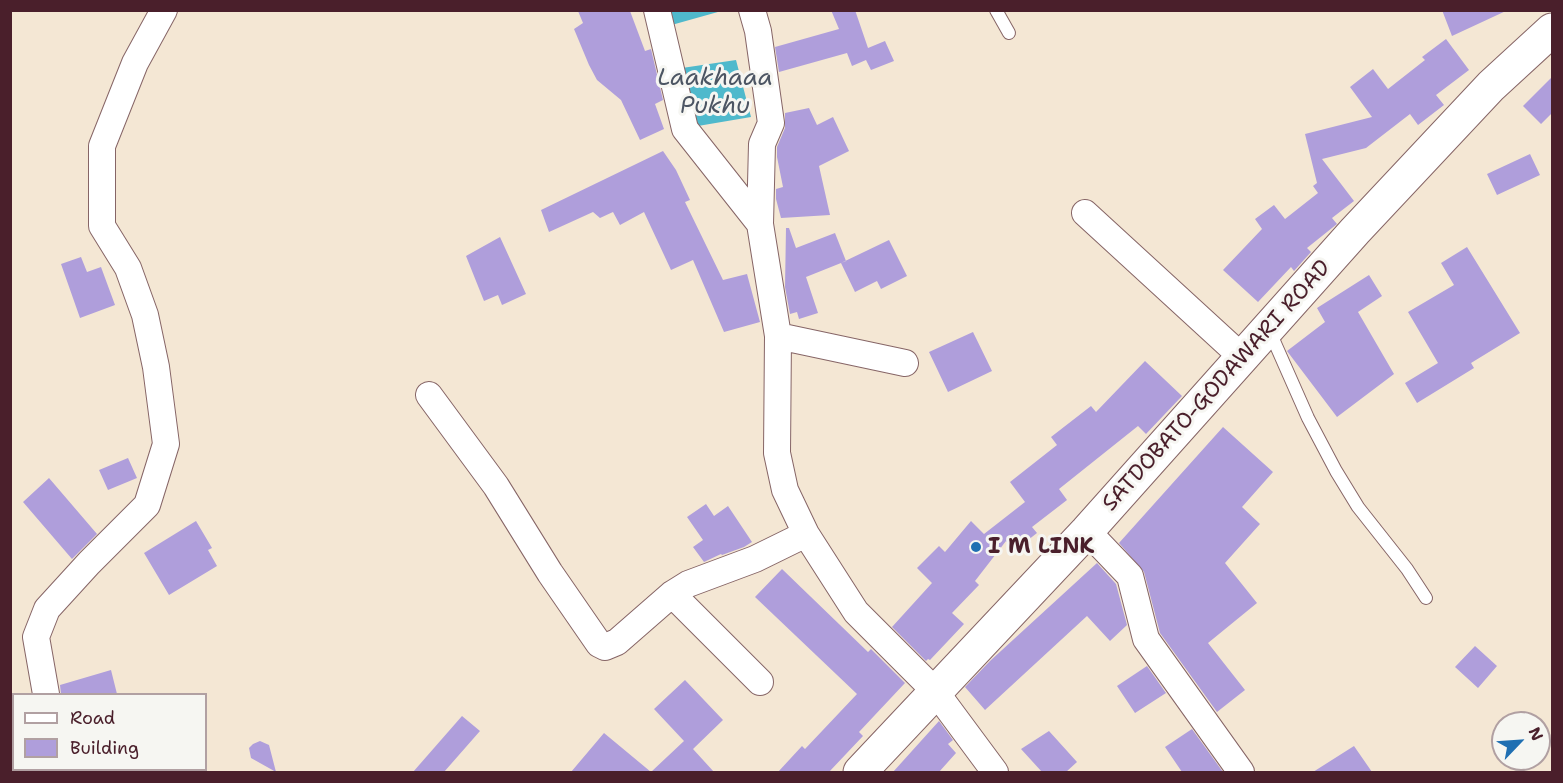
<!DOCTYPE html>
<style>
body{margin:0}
#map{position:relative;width:1563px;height:783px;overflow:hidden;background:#f4e7d4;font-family:"Shantell Sans",sans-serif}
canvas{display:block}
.frame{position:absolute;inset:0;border:12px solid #4a1f2b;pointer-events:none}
.legend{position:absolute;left:12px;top:693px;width:195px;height:78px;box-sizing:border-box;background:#f6f6f2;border:2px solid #b1a0a2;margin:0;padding:8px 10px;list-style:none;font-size:18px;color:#4a1f2b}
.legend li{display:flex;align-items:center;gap:12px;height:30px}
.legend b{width:30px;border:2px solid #b1a0a2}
.north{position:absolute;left:1491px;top:711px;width:60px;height:60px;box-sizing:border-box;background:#f6f6f2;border:2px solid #b1a0a2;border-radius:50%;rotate:65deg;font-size:16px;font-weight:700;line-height:24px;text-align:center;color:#4a1f2b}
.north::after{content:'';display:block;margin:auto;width:21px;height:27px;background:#1f6fb2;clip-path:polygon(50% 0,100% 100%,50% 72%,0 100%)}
</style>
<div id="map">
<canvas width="1563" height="783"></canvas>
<div class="frame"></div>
<ul class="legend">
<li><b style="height:8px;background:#fff"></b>Road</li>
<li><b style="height:16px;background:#af9edb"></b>Building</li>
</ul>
<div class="north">N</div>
</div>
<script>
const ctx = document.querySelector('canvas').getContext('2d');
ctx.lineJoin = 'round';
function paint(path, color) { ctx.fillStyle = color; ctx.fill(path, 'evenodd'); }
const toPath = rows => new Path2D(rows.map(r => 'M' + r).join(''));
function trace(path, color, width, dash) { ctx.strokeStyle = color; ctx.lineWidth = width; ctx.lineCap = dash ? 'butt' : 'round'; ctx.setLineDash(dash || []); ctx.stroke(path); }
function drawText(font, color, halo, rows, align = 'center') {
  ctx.font = font + ' "Shantell Sans",sans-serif'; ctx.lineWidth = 6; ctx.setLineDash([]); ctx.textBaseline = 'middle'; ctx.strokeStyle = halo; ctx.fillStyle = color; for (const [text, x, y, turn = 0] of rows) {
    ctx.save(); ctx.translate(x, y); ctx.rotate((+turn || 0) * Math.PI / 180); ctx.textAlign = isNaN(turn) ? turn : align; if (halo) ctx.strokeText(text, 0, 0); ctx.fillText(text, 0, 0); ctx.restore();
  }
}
const water = toPath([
 [725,10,668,26,664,11],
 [736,60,751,117,692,127,682,68]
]);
const building = toPath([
 [831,10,855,10,868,48,885,41,894,61,871,70,866,60,852,66,847,53,779,72,775,47,839,29],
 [1442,10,1508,10,1452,36],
 [578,11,630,11,645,51,651,49,663,100,655,104,664,129,640,140,621,100,597,80,589,65,574,29,583,23],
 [1446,39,1469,70,1436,95,1444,105,1418,125,1410,114,1366,148,1322,159,1354,201,1332,218,1337,224,1307,248,1311,252,1294,271,1291,267,1258,302,1223,270,1262,229,1255,219,1274,205,1285,219,1318,193,1313,186,1317,183,1305,134,1372,117,1350,87,1373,69,1388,89,1425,60,1422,57],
 [1552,77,1552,113,1541,124,1523,106],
 [809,108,817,125,833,117,849,151,819,166,830,215,781,218,776,199,776,189,783,187,777,157,777,147,785,128,785,113],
 [663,151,676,170,690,200,685,202,723,280,747,274,760,322,724,332,693,260,671,270,644,212,620,225,613,212,600,218,593,212,549,232,541,210],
 [1530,154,1540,175,1497,195,1487,174],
 [786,228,789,228,796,248,835,233,846,261,806,277,818,313,799,319,797,312,790,314,785,287],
 [500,237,526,294,502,305,498,295,484,301,466,256],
 [889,240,907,276,881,289,877,281,855,292,841,263],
 [1467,247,1520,333,1471,363,1474,368,1417,403,1405,383,1438,363,1408,312,1454,285,1441,263],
 [81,257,87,272,101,267,115,305,80,318,61,264],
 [1369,275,1382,296,1358,312,1394,374,1337,417,1287,351,1325,322,1317,308],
 [973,332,992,371,948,392,929,352],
 [1145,361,1182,396,1146,434,1138,426,1059,489,1067,500,1032,527,1037,533,1014,551,1006,541,975,581,979,585,952,613,964,624,930,660,928,659,926,661,892,627,932,583,917,568,939,546,945,552,971,521,984,534,1025,502,1010,482,1057,445,1051,437,1091,406,1096,412],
 [1223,427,1273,472,1242,507,1260,524,1225,563,1257,603,1208,643,1245,690,1217,712,1160,633,1144,572,1119,543],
 [128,458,137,478,108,490,99,470],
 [49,478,97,534,72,559,23,502],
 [706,504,714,516,728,506,752,542,744,547,722,555,721,554,704,562,693,547,703,540,687,517],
 [196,521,212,548,208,550,217,566,169,595,144,553],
 [1097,563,1116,584,1127,625,1110,641,1087,616,985,710,965,687,990,661],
 [782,569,868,652,871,649,905,683,859,732,863,736,829,772,778,772,802,746,805,749,857,694,755,597],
 [1475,646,1497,666,1478,688,1455,667],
 [1147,666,1166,693,1135,713,1117,686],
 [111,670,117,694,61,694,60,685],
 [685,680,723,720,693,749,714,772,571,772,604,733,651,772,684,741,654,709],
 [462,716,480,731,444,772,413,772],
 [939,721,953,740,948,744,956,753,939,772,893,772],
 [1192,729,1223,772,1182,772,1165,747],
 [1049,731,1077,762,1066,772,1042,772,1021,749],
 [260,741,269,745,276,772,251,758,249,748,253,744],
 [1354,746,1372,772,1313,772]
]);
const lane = toPath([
 [996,10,1009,33],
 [1270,332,1308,418,1336,471,1358,507,1407,569,1426,598]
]);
const street = toPath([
 [657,10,685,129,760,224],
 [752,10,758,31,771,123,762,144,760,224,778,336,777,453,785,490,806,534,856,612,935,691,995,772],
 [1085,213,1242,357],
 [778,336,905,363],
 [429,395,496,486,550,573,599,644,605,647,617,642,672,594,688,584,755,559,806,534],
 [1087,531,1130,576,1146,639,1241,772],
 [672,594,760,682],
 [46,694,36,637,47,609,89,563,147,505,166,444,156,367,145,315,128,268,102,226,102,146,135,63,164,10],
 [64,770,65,772]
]);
const secondary = toPath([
 [860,772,1087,531,1355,231,1491,86,1552,30]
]);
const markers = [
 [976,547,6,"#1f6fb2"]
];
const streetNames = [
 ["SATDOBATO-GODAWARI ROAD",1217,386,-48]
];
const poiNames = [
 ["I M LINK",988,547]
];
const waterNames = [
 ["Laakhaaa",715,79],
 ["Pukhu",715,107]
];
paint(water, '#4fb9cc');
paint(building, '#af9edb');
trace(lane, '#866566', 14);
trace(street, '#866566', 28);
trace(secondary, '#866566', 35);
trace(lane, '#fff', 12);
trace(street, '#fff', 26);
trace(secondary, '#fff', 33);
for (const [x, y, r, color] of markers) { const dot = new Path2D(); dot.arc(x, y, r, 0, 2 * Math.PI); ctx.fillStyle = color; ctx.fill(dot); trace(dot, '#f6f6f2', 2); }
drawText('22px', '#4a1f2b', '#f6f6f2', streetNames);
drawText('bold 22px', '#4a1f2b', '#f6f6f2', poiNames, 'left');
drawText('italic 24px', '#4c5563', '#f6f6f2', waterNames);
</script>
